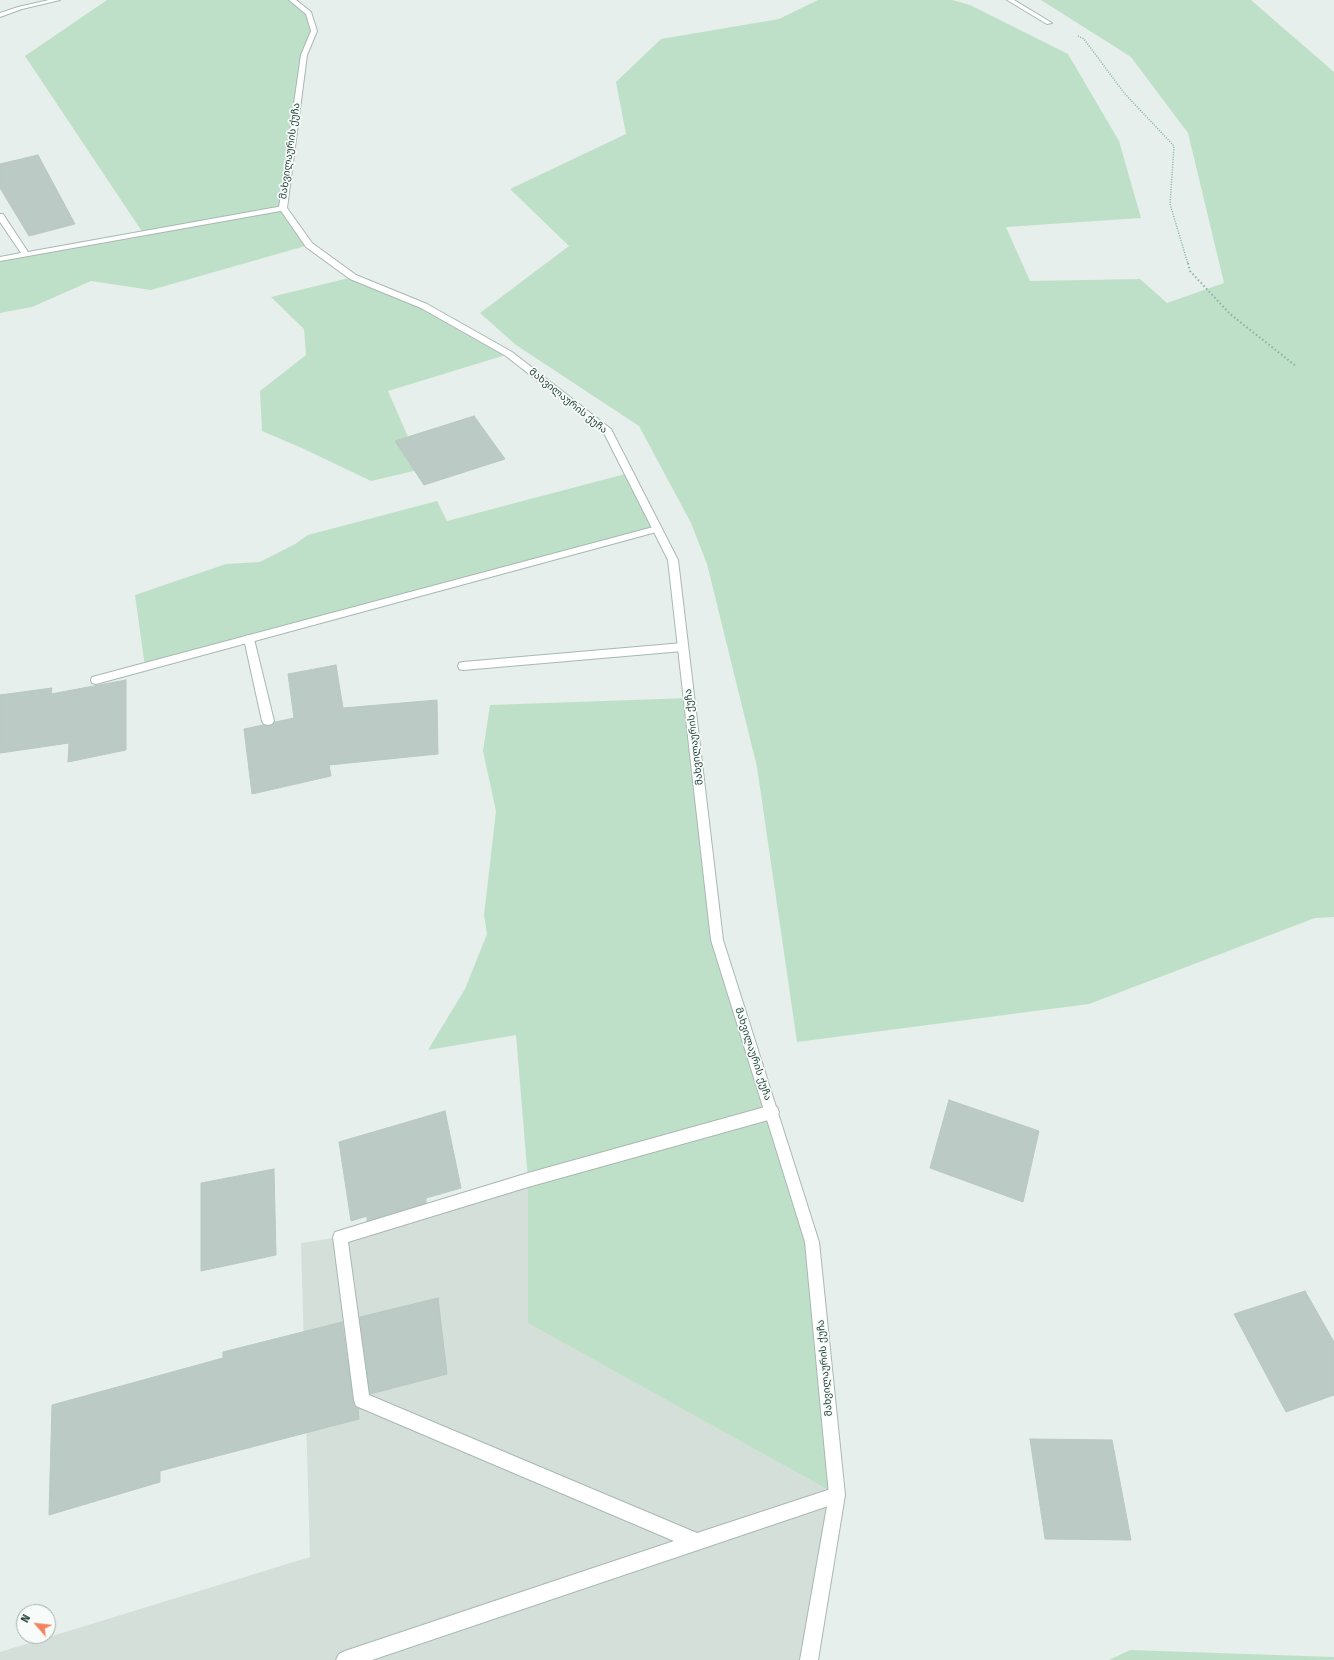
<!DOCTYPE html>
<meta charset="utf-8">
<style>
body{margin:0}
#map{position:relative;width:1334px;height:1660px;overflow:hidden;background:#e6efeb;font-family:"Fira Sans",sans-serif}
canvas{display:block}
.north{position:absolute;left:16px;top:1604px;width:40px;height:40px;box-sizing:border-box;background:#f7fbf9;border:1px solid #a3b1ad;border-radius:50%;rotate:298deg;font-size:11px;font-weight:700;line-height:16px;text-align:center;color:#24423a}
.north::after{content:'';display:block;margin:auto;width:14px;height:18px;background:#f4845f;clip-path:polygon(50% 0,100% 100%,50% 72%,0 100%)}
</style>
<div id="map">
<canvas width="1334" height="1660"></canvas>
<div class="north">N</div>
</div>
<script>
const ctx = document.querySelector('canvas').getContext('2d');
ctx.lineJoin = 'round';
function paint(path, color) { ctx.fillStyle = color; ctx.fill(path, 'evenodd'); }
const toPath = rows => new Path2D(rows.map(r => 'M' + r).join(''));
function trace(path, color, width, dash) { ctx.strokeStyle = color; ctx.lineWidth = width; ctx.lineCap = dash ? 'butt' : 'round'; ctx.setLineDash(dash || []); ctx.stroke(path); }
function drawText(font, color, halo, rows, align = 'center') {
  ctx.font = font + ' "Fira Sans","Noto Sans Georgian",sans-serif'; ctx.lineWidth = 3.5; ctx.setLineDash([]); ctx.textBaseline = 'middle'; ctx.strokeStyle = halo; ctx.fillStyle = color; for (const [text, x, y, turn = 0] of rows) {
    ctx.save(); ctx.translate(x, y); ctx.rotate((+turn || 0) * Math.PI / 180); ctx.textAlign = isNaN(turn) ? turn : align; if (halo) ctx.strokeText(text, 0, 0); ctx.fillText(text, 0, 0); ctx.restore();
  }
}
const built = toPath([
 [528,1180,529,1323,837,1495,809,1660,0,1660,0,1652,310,1557,301,1243,340,1237]
]);
const green = toPath([
 [107,0,292,0,309,13,314,31,304,55,283,208,309,245,151,290,91,281,32,307,0,313,0,259,143,233,25,56],
 [818,0,952,0,970,5,1068,54,1119,141,1141,218,1006,227,1030,281,1140,279,1167,303,1224,283,1188,133,1131,57,1041,0,1251,0,1334,72,1334,917,1315,918,1089,1004,797,1042,757,767,707,564,691,523,639,426,516,345,480,313,569,246,510,189,626,134,616,82,661,39,779,19],
 [353,277,424,306,509,354,388,391,422,469,371,481,304,449,262,431,260,391,306,355,304,329,271,297],
 [629,473,657,529,145,667,135,595,226,564,260,562,295,544,308,535,437,501,447,521],
 [689,698,717,940,812,1242,837,1495,528,1323,528,1180,516,1035,428,1050,465,989,487,934,484,915,496,811,483,751,490,705],
 [1130,1650,1334,1657,1334,1660,1109,1660]
]);
const building = toPath([
 [38,155,75,224,29,236,0,188,0,164,38,155],
 [474,416,505,459,424,485,395,441,474,416],
 [336,665,343,708,437,700,438,754,329,765,331,776,252,794,244,729,263,725,268,726,272,725,275,722,294,718,288,674,336,665],
 [126,680,126,750,68,762,69,743,0,753,0,695,52,688,51,694,126,680],
 [949,1100,1039,1131,1023,1202,930,1168,949,1100],
 [445,1111,461,1188,426,1198,426,1203,367,1221,367,1216,351,1221,339,1142,445,1111],
 [274,1169,276,1255,201,1271,201,1183,274,1169],
 [1305,1291,1334,1342,1334,1395,1286,1412,1234,1314,1305,1291],
 [438,1298,447,1374,370,1394,360,1317,438,1298],
 [342,1322,353,1400,355,1406,358,1408,359,1419,160,1471,160,1482,49,1515,52,1405,223,1358,223,1352,342,1322],
 [1030,1439,1112,1440,1131,1540,1045,1539,1030,1439]
]);
const pathFar1 = toPath([
 [1078,36,1084,39,1125,94,1174,146,1170,204,1188,264]
]);
const path = toPath([
 [1188,263,1190,271,1230,314,1296,366]
]);
const service = toPath([
 [49,0,60,0,22,9,0,17,0,13,18,7,49,0],
 [1007,0,1014,0,1052,23,1047,24,1007,0],
 [249,635,253,636,254,639,274,721,272,724,268,725,264,724,262,721,244,639,245,636,249,635],
 [683,643,687,644,688,647,687,650,683,651,463,670,459,669,458,666,459,663,463,662,683,643],
 [772,1105,777,1107,779,1112,777,1117,772,1119,528,1187,348,1242,369,1395,697,1533,837,1487,843,1489,845,1495,843,1501,372,1660,336,1660,339,1654,345,1651,674,1541,356,1406,354,1400,333,1237,335,1232,528,1173,772,1105]
]);
const minor = toPath([
 [283,206,286,206,286,210,0,261,0,257,21,253,0,222,0,214,3,214,28,252,283,206],
 [657,526,662,529,660,531,96,684,92,683,91,680,92,677,96,676,657,526]
]);
const tertiary = toPath([
 [289,0,296,0,311,12,317,31,307,55,287,208,312,243,356,275,427,304,512,352,611,429,678,560,723,940,819,1242,845,1495,818,1660,800,1660,829,1495,805,1242,711,940,668,560,604,433,506,356,421,308,350,279,306,247,279,208,301,55,311,31,306,14,289,0]
]);
const streetNames = [
 ["მახვილაურის ქუჩა",290,151,-82],
 ["მახვილაურის ქუჩა",568,401,39],
 ["მახვილაურის ქუჩა",694,737,-97],
 ["მახვილაურის ქუჩა",753,1054,72],
 ["მახვილაურის ქუჩა",825,1368,-95]
];
paint(built, '#d4dfda');
paint(green, '#bfe0c8');
paint(building, '#bbcac4');
trace(building, '#b8c9c2', 1);
trace(service, '#a8b8b2', 2);
trace(minor, '#a8b8b2', 2);
trace(tertiary, '#a8b8b2', 2);
trace(pathFar1, '#86b3a5', 1.5, [1, 1.5]);
trace(path, '#86b3a5', 2, [1.5, 2.5]);
paint(service, '#fff');
paint(minor, '#fff');
paint(tertiary, '#fff');
drawText('10px', '#24423a', '#f7fbf9', streetNames);
</script>
